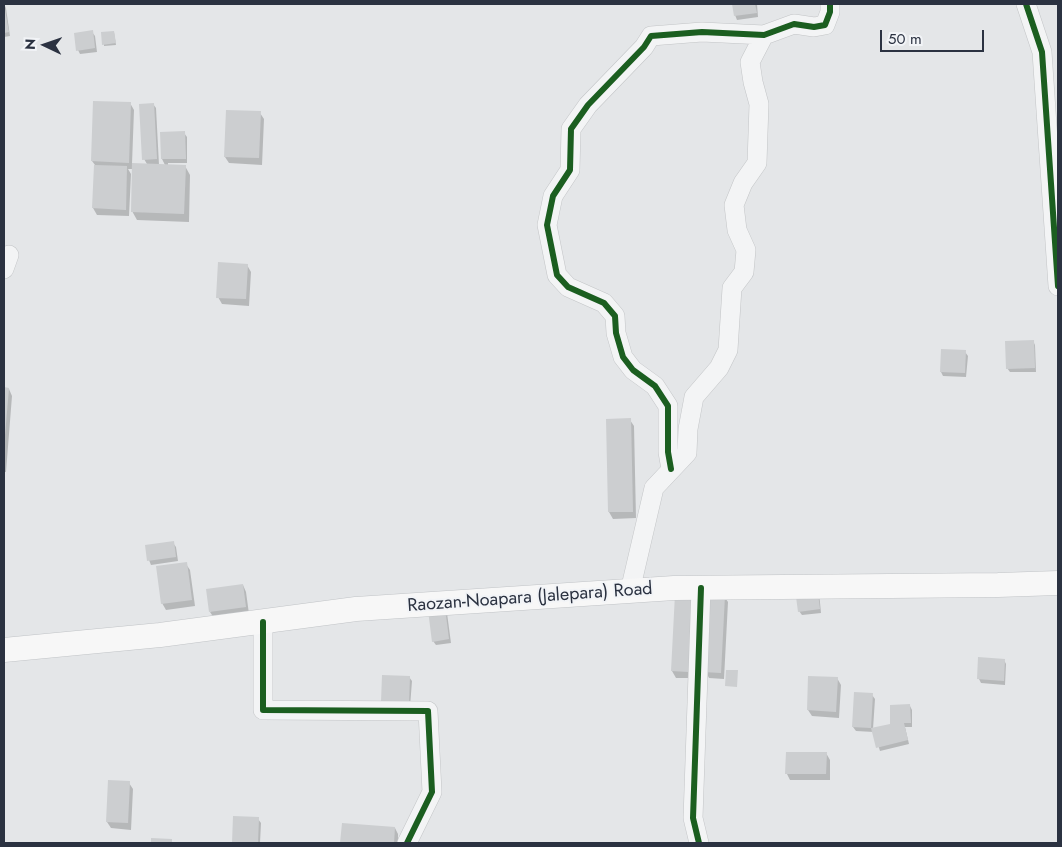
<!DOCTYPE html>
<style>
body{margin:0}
#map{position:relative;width:1062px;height:847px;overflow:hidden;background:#e4e6e8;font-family:Jost,sans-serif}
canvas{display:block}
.frame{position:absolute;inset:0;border:5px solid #2b3241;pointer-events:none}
.north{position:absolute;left:20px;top:20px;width:50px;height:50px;-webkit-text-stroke:4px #f2f4f7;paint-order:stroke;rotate:273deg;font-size:14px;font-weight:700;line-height:20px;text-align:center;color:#2b3241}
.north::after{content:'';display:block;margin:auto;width:18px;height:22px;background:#2b3241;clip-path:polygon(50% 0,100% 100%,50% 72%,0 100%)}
.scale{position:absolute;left:880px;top:30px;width:104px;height:22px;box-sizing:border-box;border:2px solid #2b3241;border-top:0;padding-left:6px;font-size:15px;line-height:18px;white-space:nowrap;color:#2b3241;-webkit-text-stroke:4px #f2f4f7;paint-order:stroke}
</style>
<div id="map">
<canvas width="1062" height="847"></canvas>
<div class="frame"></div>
<div class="north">N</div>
<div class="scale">50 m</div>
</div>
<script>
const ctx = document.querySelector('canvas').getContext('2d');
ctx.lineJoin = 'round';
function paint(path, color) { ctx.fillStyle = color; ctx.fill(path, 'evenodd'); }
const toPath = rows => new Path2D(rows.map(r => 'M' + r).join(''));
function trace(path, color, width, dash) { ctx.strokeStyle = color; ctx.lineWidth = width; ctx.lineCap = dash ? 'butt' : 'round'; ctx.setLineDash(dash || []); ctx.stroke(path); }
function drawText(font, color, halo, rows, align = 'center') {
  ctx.font = font + ' Jost,sans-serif'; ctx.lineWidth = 4; ctx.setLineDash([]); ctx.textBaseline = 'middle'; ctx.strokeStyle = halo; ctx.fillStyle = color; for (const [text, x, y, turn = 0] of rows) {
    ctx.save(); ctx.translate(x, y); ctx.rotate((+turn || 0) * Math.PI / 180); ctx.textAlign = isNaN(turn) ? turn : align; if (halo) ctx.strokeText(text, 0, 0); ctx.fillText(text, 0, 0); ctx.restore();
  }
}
const shadow = toPath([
 [4,4,6,8,10,36,4,37],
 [733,4,757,4,758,17,737,20,735,15],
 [92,32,95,36,97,52,80,54,78,50],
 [114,32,116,45,104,46,104,44],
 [130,103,134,110,132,164,147,164,144,159,153,104,156,108,159,165,165,165,162,159,161,133,184,133,187,137,187,163,168,163,168,165,185,166,190,175,189,222,137,220,132,211,133,169,128,169,131,174,129,216,97,215,93,208,95,165,92,161],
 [260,113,264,119,262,165,229,163,225,157],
 [247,265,251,272,249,306,222,304,218,297],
 [1033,341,1035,345,1036,372,1010,372,1007,368],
 [965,352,968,356,966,377,943,376,941,372],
 [4,389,9,389,12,396,6,472,4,472],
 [607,420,630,420,634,426,636,518,613,519,609,512],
 [173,543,176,547,178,561,151,565,149,560],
 [186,564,190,570,195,606,166,610,162,603],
 [243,585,246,592,249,614,214,618,210,612],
 [819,592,821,613,802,615,799,611],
 [676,596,692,678,676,678,672,671],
 [724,596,728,602,724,679,709,678,706,672],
 [430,611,447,613,451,643,436,645,433,641],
 [1004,660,1006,664,1005,685,981,683,979,679],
 [409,677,412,681,410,707,382,702],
 [837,678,841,685,839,718,812,716,808,710],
 [872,695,875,699,873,729,891,725,910,706,912,710,912,727,905,727,909,744,880,751,874,732,856,731,853,727],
 [826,753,830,760,830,780,790,780,787,774],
 [129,783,133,789,131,830,111,828,107,822],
 [234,817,258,819,261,823,260,843,233,843],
 [343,824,395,828,398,834,398,843,342,843]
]);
const building = toPath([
 [4,4,9,32,4,33],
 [732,4,755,4,757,13,734,16],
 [93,30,95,48,76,51,74,33],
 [114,31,116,43,102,45,101,32],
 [93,101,131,102,129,163,91,161],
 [154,103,157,159,142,160,139,104],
 [226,110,261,111,259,158,224,157],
 [185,131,186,159,161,159,160,132],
 [132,163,186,165,184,214,131,212],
 [94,165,127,166,126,210,92,208],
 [218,262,248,264,246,299,216,298],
 [1034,340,1035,368,1006,369,1005,341],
 [941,349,966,350,965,373,940,372],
 [4,387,9,388,5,435,4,435],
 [631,418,633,512,608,512,606,419],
 [174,541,176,557,147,561,145,545],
 [187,562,192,600,161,604,156,566],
 [243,584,246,607,209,612,206,589],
 [817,586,820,609,798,612,795,589],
 [675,594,693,595,689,672,671,671],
 [708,594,725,595,721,673,704,672],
 [445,608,449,639,432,642,428,610],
 [978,657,1005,659,1004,681,977,679],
 [726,670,738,670,737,687,725,686],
 [382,675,410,676,409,704,381,702],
 [808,676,838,677,836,712,807,710],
 [854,692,873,693,871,728,852,727],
 [910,704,911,723,904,723,908,740,876,748,871,728,890,724,890,705],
 [786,752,827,752,826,774,785,774],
 [108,780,130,781,128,823,106,822],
 [233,816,259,817,258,843,232,843],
 [342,823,395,827,394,843,340,843],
 [151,838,172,839,172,843,151,843]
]);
const minor = toPath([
 [1026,4,1042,52,1058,286],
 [4,269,9,255],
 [671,469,668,452,668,406,655,386,633,370,623,357,616,333,615,316,604,303,568,287,557,275,547,225,553,196,570,170,571,129,588,105,644,47,651,36,702,32,764,35,794,24,814,27,825,25,830,12,830,4],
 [630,591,654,488,687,453,688,429,694,397,719,368,728,350,732,288,744,272,746,250,737,230,734,205,743,183,757,163,759,104,753,82,750,62,764,35],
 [263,622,263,710,428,711,432,792,407,843],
 [699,843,693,818,701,588]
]);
const major = toPath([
 [4,650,160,635,356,609,674,588,998,585,1058,583]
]);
const cycleway = toPath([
 [1026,4,1042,52,1058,286],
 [671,469,668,452,668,406,655,386,633,370,623,357,616,333,615,316,604,303,568,287,557,275,547,225,553,196,570,170,571,129,588,105,644,47,651,36,702,32,764,35,794,24,814,27,825,25,830,12,830,4],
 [263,622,263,710,428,711,432,792,407,843],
 [699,843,693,818,701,588]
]);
const streetNames = [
 ["Raozan-Noapara (Jalepara) Road",530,598,-4]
];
paint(shadow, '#0003');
paint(building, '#ccced0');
trace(minor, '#c2c4c6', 20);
trace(major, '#c0c3c6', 25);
trace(minor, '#f3f4f5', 19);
trace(major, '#f7f7f7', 24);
trace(cycleway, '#1b5e20', 6);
drawText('18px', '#2b3241', '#f2f4f7', streetNames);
</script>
